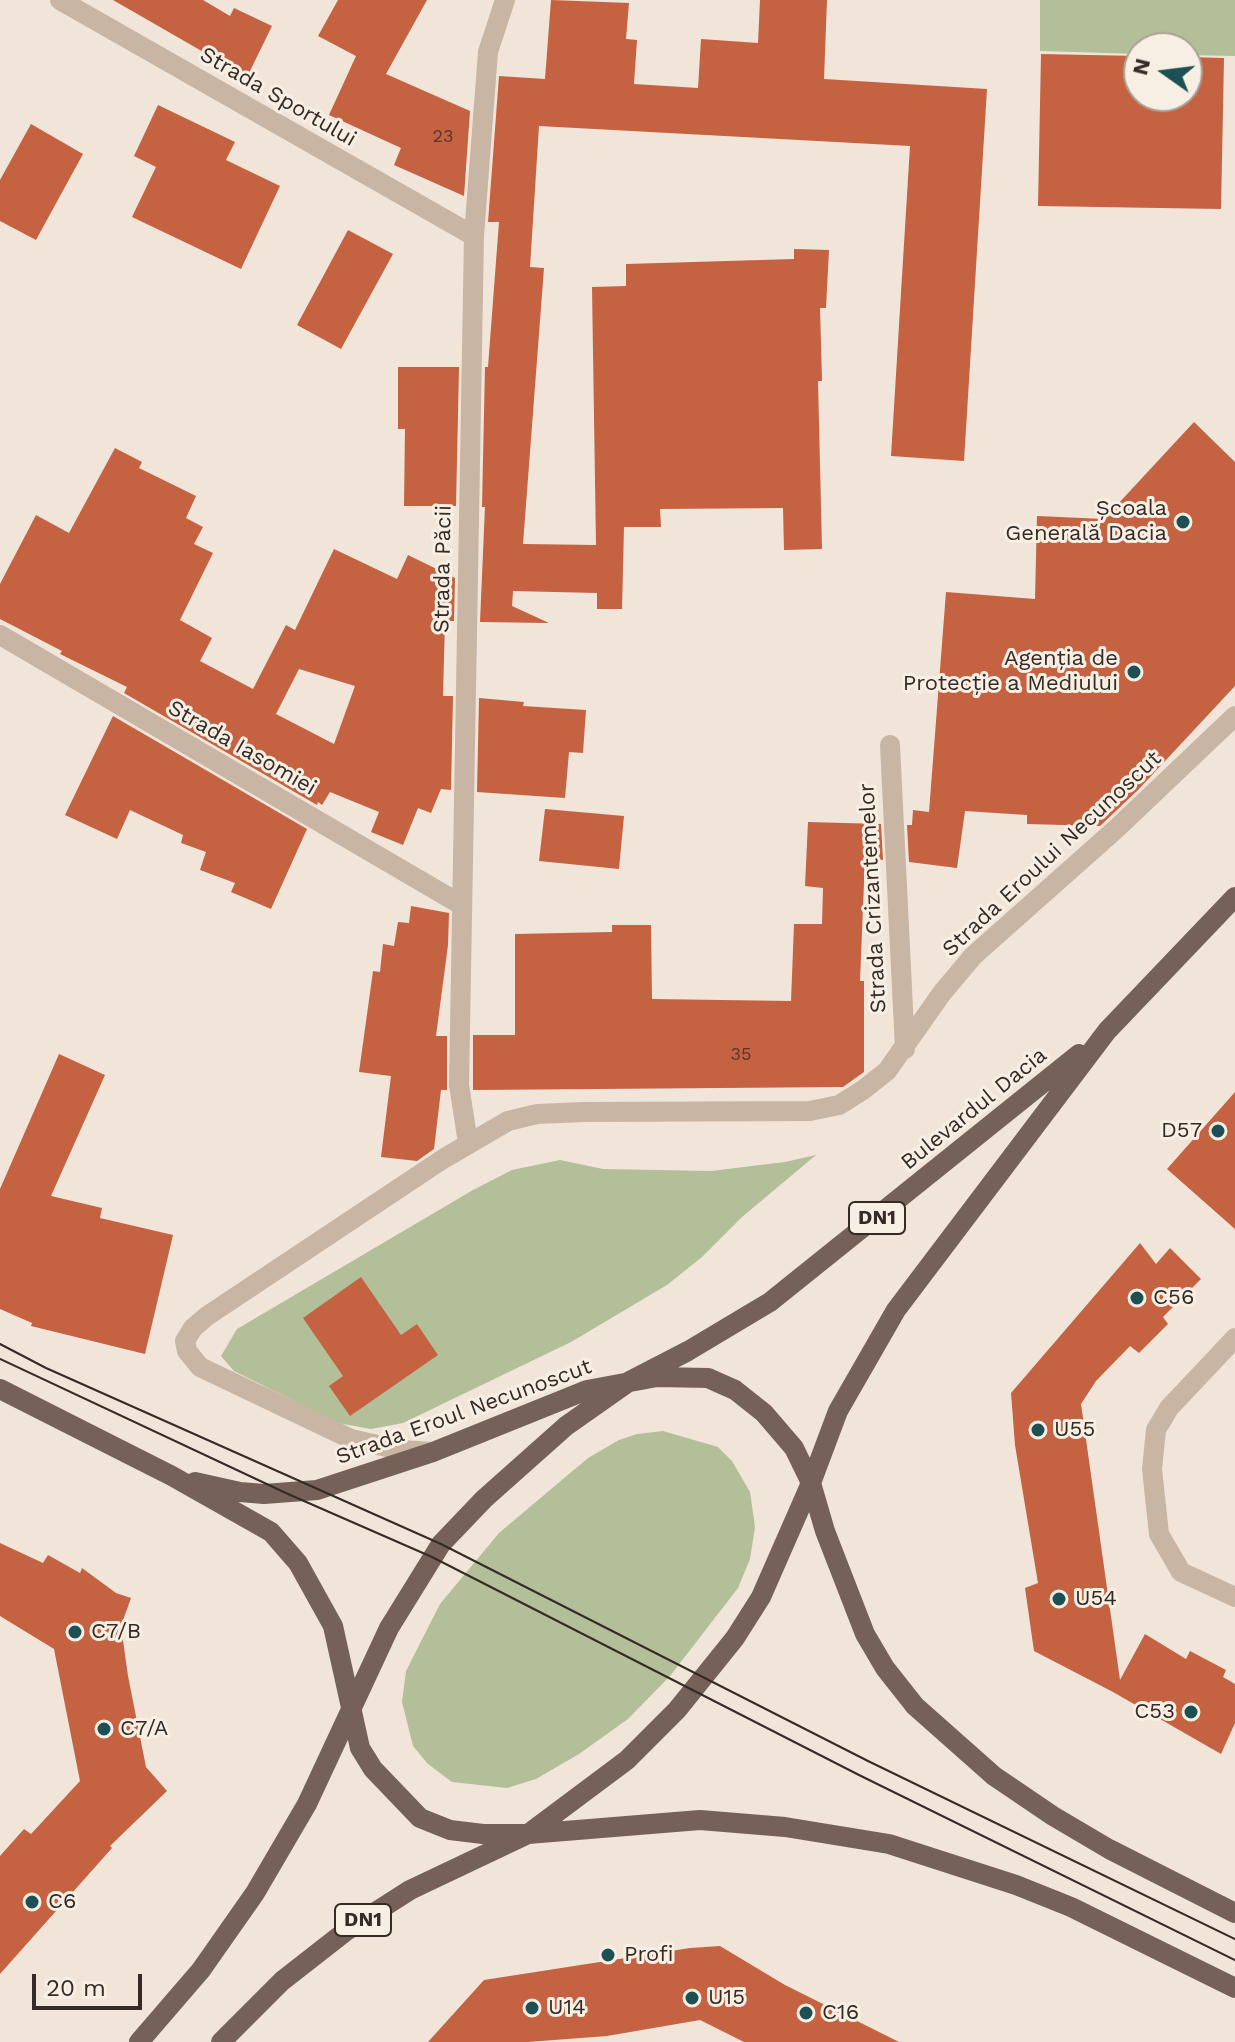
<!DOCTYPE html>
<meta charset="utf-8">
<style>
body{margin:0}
#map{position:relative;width:1235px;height:2042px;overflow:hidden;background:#f0e5d8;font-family:"Work Sans",sans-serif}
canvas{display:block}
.north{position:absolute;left:1123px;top:32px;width:80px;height:80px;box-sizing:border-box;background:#f8efe4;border:2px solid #aaa098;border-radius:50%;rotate:284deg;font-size:22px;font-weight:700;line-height:32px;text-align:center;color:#342a26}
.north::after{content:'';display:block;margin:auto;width:28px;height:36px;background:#1c5054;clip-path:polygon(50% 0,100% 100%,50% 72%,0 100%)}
.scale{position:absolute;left:32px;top:1974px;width:110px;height:36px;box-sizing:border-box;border:4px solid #342a26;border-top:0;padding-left:10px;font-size:24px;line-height:28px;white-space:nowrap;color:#342a26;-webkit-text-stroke:6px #f8efe4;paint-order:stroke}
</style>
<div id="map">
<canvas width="1235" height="2042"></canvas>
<div class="north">N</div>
<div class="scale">20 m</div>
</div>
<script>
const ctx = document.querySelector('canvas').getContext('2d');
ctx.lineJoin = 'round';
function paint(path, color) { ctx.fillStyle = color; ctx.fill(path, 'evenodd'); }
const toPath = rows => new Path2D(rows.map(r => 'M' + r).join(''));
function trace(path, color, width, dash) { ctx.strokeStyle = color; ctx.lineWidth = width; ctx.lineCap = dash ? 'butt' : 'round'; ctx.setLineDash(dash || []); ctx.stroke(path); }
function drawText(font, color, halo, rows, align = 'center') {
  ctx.font = font + ' "Work Sans",sans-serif'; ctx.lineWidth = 6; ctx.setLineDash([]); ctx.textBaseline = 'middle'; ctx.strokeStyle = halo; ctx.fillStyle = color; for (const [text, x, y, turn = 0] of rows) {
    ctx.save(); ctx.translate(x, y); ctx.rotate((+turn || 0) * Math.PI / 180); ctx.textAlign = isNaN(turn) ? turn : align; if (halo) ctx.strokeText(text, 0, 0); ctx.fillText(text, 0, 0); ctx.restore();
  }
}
const green = toPath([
 [1040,0,1235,0,1235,56,1187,55,1187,48,1139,48,1139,54,1040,51],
 [816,1155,742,1217,702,1257,667,1285,571,1342,403,1423,371,1429,338,1423,234,1371,221,1356,237,1329,473,1190,512,1170,560,1160,603,1169,711,1171,785,1162],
 [663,1431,718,1447,732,1461,750,1492,755,1527,750,1559,738,1588,670,1676,628,1719,579,1754,536,1779,507,1788,452,1782,428,1764,413,1746,402,1702,406,1671,440,1604,499,1533,588,1458,619,1440,637,1434]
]);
const building = toPath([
 [113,0,203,0,230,16,234,8,272,26,248,75,219,61],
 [338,0,427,0,386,74,470,111,464,196,394,165,401,148,329,115,356,56,318,36],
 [551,0,629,3,626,39,637,40,634,84,698,88,701,39,758,43,760,0,827,0,824,79,987,89,964,461,891,456,910,146,539,126,530,267,544,268,523,544,596,545,592,287,626,286,626,264,794,259,794,249,829,250,826,308,820,308,822,381,818,381,822,549,784,550,783,508,660,509,661,527,624,527,622,609,597,609,597,593,513,591,512,606,549,623,480,622,485,507,482,507,485,367,488,367,499,222,488,222,499,76,545,79],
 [1041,54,1139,56,1139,96,1187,96,1187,57,1224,58,1221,209,1038,206],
 [158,105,235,142,226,160,280,186,241,269,132,217,156,167,134,156],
 [31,124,83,154,36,240,0,221,0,180],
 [348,230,393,254,341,349,297,325],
 [398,367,459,367,456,506,404,506,405,429,398,429],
 [1194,422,1235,462,1235,686,1138,790,1100,826,1027,824,1027,815,965,811,957,868,909,862,907,825,912,825,913,810,929,812,946,592,1035,599,1037,516,1104,519],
 [115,448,142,462,139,468,196,496,186,518,203,527,194,544,213,553,180,620,212,638,200,661,253,689,286,625,295,630,334,549,397,579,408,555,455,578,454,621,445,621,443,696,453,696,451,790,441,789,431,813,418,808,403,845,371,832,379,812,330,792,322,805,318,802,317,805,124,693,127,687,60,654,62,651,0,619,0,584,36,515,69,533],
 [299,669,355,686,334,744,276,714],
 [479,698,524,702,523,706,586,710,583,753,569,752,565,798,477,792],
 [113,716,307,829,271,909,231,892,235,883,200,870,206,852,181,843,183,835,130,810,117,839,65,815],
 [545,809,624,816,619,869,539,861],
 [808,822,881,824,883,860,865,858,860,981,864,981,864,1072,843,1087,473,1090,473,1035,515,1035,515,934,612,932,612,925,651,925,652,999,791,1001,794,924,822,924,823,888,805,886],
 [411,906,449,913,448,945,436,1036,447,1036,447,1090,441,1090,434,1149,417,1161,381,1157,391,1076,359,1072,373,971,380,972,383,944,394,946,398,922,409,923],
 [59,1054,105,1075,51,1196,102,1208,100,1218,173,1235,145,1354,31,1326,32,1323,0,1309,0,1189],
 [1235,1092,1235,1229,1167,1169],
 [1140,1243,1156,1264,1170,1248,1201,1279,1163,1317,1168,1324,1139,1353,1130,1346,1096,1381,1081,1404,1120,1680,1145,1634,1186,1659,1190,1651,1226,1670,1223,1677,1235,1684,1235,1723,1221,1754,1113,1692,1034,1651,1025,1588,1038,1583,1015,1445,1011,1393],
 [361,1277,401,1335,417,1324,438,1355,350,1416,329,1386,343,1376,303,1318],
 [0,1543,43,1563,48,1555,80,1573,82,1568,116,1593,131,1598,121,1626,128,1676,146,1767,167,1791,110,1846,112,1848,0,1974,0,1856,24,1829,31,1834,80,1781,54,1649,0,1616],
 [720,1946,785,1985,899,2042,744,2042,700,2020,607,2036,528,2042,428,2042,484,1980,690,1948]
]);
const minor = toPath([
 [60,0,474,236],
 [0,635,460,904],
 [890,745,905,1049],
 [468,1143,459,1085,474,236,488,52,505,0],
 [1235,1338,1169,1408,1156,1430,1152,1469,1159,1534,1181,1572,1235,1597],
 [433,1452,400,1450,351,1439,200,1367,187,1351,185,1341,193,1328,207,1316,443,1159,508,1121,537,1114,584,1112,810,1111,839,1105,863,1090,887,1071,942,993,973,956,1116,829,1235,716]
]);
const major = toPath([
 [0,1389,172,1476,271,1532,298,1563,333,1626,360,1748,373,1769,420,1818,450,1830,483,1834,528,1834,700,1820,785,1827,889,1844,1016,1885,1071,1907,1235,1988],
 [195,1482,240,1492,264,1494,317,1490,433,1452,587,1390,657,1377,708,1378,735,1390,764,1413,794,1448,811,1483,825,1531,865,1634,885,1668,915,1706,994,1776,1053,1816,1109,1849,1235,1913],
 [139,2042,201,1970,255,1893,307,1804,389,1628,441,1544,484,1499,566,1426,630,1381,688,1351,770,1302,1079,1054],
 [221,2042,282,1981,346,1931,410,1890,528,1834,627,1760,677,1710,735,1638,761,1597,811,1483,838,1411,896,1310,1107,1031,1235,897]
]);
const tram = toPath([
 [0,1344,46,1368,441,1544,868,1761,1235,1939],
 [0,1359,288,1494,432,1557,859,1775,1235,1960]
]);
const markers = [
 [1183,522,8,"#1c5054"],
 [1134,672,8,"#1c5054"],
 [1218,1131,8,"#1c5054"],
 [1137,1298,8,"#1c5054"],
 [1038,1430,8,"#1c5054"],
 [1059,1599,8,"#1c5054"],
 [75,1632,8,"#1c5054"],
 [1191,1712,8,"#1c5054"],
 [104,1729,8,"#1c5054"],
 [32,1902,8,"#1c5054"],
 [608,1955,8,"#1c5054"],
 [692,1998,8,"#1c5054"],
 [532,2008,8,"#1c5054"],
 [806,2013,8,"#1c5054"]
];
const numberNames = [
 ["23",443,137],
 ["35",741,1055]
];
const shields = [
 [877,1218,56],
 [363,1920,56]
];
const shieldNames = [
 ["DN1",877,1218],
 ["DN1",363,1920]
];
const streetNames = [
 ["Strada Sportului",278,97,30],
 ["Strada Păcii",443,569,-89],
 ["Strada Iasomiei",242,748,30],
 ["Strada Eroului Necunoscut",1052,854,-43],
 ["Strada Crizantemelor",873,898,-93],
 ["Bulevardul Dacia",974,1109,-39],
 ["Strada Eroul Necunoscut",464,1412,-20]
];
const poiNames = [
 ["Școala",1167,509,"right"],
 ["Generală Dacia",1167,534,"right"],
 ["Agenția de",1118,659,"right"],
 ["Protecție a Mediului",1118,684,"right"],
 ["D57",1202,1131,"right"],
 ["C56",1153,1298],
 ["U55",1054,1430],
 ["U54",1075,1599],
 ["C7/B",91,1632],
 ["C53",1175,1712,"right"],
 ["C7/A",120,1729],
 ["C6",48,1902],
 ["Profi",624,1955],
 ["U15",708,1998],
 ["U14",548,2008],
 ["C16",822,2013]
];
paint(green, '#b2bf98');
paint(building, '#c46242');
trace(minor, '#c8b5a4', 20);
trace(major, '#756157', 20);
trace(tram, '#342a26', 2);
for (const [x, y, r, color] of markers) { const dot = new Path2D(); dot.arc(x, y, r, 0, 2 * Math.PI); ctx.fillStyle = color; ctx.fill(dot); trace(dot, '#f8efe4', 3); }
drawText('18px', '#58382d', null, numberNames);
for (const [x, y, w] of shields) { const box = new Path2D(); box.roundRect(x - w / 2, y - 16, w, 32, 6); ctx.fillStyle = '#f8efe4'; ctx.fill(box); trace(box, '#342a26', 2); }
drawText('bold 20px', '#342a26', null, shieldNames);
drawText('22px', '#342a26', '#f8efe4', streetNames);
drawText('22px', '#342a26', '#f8efe4', poiNames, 'left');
</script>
